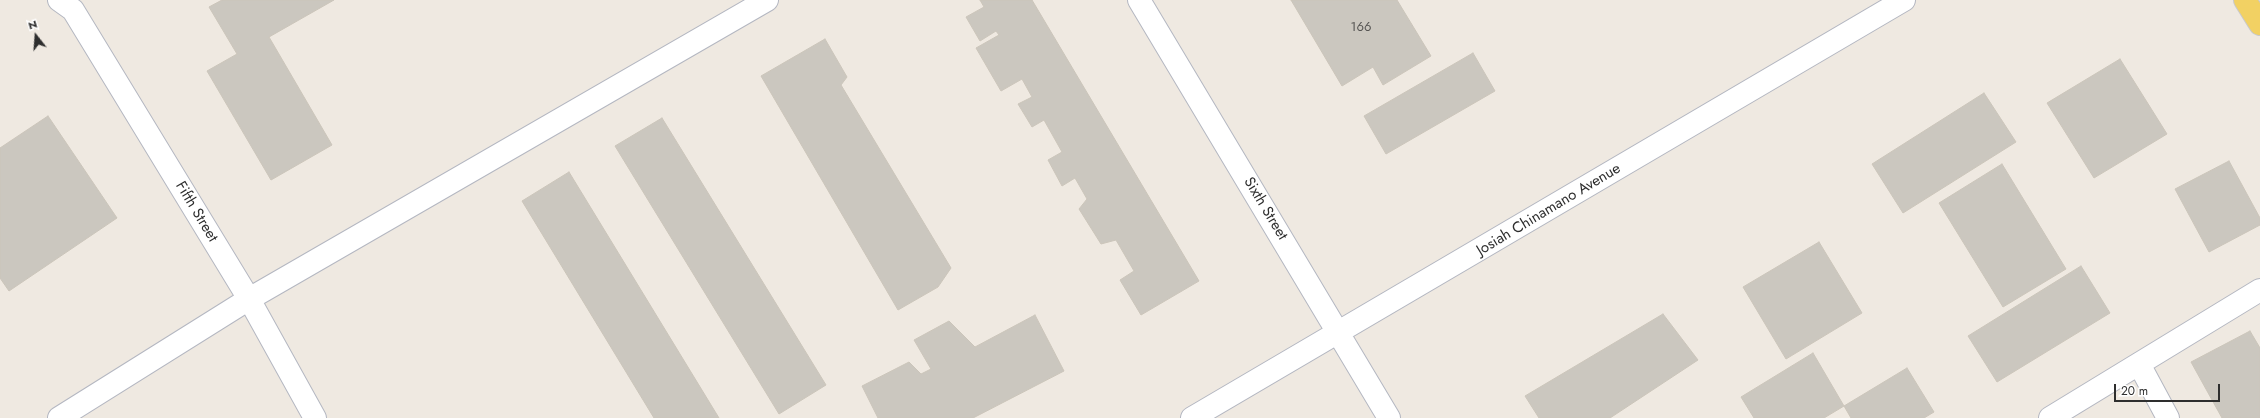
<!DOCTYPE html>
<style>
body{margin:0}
#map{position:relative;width:2260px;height:418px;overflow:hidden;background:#efe9e1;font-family:Jost,sans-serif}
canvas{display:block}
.north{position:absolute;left:16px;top:16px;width:40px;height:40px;-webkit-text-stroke:3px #fff;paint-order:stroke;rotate:343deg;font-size:11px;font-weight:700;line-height:16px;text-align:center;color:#2e2e2e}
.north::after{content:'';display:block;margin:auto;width:14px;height:18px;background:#2e2e2e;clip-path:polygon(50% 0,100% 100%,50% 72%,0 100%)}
.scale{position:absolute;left:2114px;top:384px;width:106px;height:18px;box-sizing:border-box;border:2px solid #2e2e2e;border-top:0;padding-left:5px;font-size:12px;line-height:14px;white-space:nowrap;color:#2e2e2e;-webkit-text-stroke:3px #fff;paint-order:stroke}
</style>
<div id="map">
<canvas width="2260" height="418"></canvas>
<div class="north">N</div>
<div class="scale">20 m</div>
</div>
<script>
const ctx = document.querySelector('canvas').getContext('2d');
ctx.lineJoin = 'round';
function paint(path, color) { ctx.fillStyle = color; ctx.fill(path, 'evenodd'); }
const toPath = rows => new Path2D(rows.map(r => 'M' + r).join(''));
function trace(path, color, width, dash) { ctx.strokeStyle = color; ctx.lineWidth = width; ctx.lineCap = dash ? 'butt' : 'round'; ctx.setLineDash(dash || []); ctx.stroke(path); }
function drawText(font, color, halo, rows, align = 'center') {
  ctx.font = font + ' Jost,sans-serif'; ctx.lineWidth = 3; ctx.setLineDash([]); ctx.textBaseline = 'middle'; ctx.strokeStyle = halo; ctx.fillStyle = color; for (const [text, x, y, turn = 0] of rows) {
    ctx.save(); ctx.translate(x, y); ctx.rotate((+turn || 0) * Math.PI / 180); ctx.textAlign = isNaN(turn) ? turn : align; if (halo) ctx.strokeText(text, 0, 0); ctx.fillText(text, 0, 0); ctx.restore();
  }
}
const building = toPath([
 [222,0,334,0,269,37,332,145,271,180,207,71,237,54,209,7,222,0],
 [980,0,1032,0,1199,281,1141,315,1120,280,1134,271,1116,240,1101,244,1079,209,1087,199,1075,178,1062,186,1048,160,1062,152,1044,120,1032,127,1018,104,1032,97,1022,79,1001,91,976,48,999,35,996,31,980,41,966,17,984,7,980,0],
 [1291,0,1397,0,1431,56,1383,85,1373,67,1342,86,1291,0],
 [825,39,847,77,841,85,951,268,938,287,898,310,761,76,825,39],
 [1473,53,1495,91,1386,154,1364,116,1473,53],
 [2120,59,2167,134,2094,178,2047,103,2120,59],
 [1984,93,2016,142,1903,213,1872,164,1984,93],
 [48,116,117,218,9,291,0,278,0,148,48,116],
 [662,118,826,385,779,414,615,146,662,118],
 [2229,161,2260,218,2260,225,2209,252,2175,189,2229,161],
 [2002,164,2066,269,2003,307,1939,203,2002,164],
 [569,172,719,418,654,418,522,201,569,172],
 [1819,242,1862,313,1786,359,1743,287,1819,242],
 [2081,266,2110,313,1997,382,1968,336,2081,266],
 [1663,314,1698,360,1610,418,1539,418,1525,396,1663,314],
 [1035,315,1064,371,973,418,878,418,862,386,909,362,921,374,931,369,914,340,949,321,975,347,1035,315],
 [2250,331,2260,348,2260,418,2222,418,2191,362,2250,331],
 [1813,353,1844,406,1824,418,1754,418,1741,397,1813,353],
 [1907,368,1934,412,1924,418,1851,418,1844,406,1907,368]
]);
const minor = toPath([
 [59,0,73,10,249,299,315,418],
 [1139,0,1389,418],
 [2139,364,2168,418],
 [59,418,249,299,767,0],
 [1192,418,1904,0],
 [2050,418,2260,290]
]);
const major = toPath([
 [2245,0,2260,24]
]);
const numberNames = [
 ["166",1361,28]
];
const streetNames = [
 ["Sixth Street",1265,209,59],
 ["Josiah Chinamano Avenue",1549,210,-31],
 ["Fifth Street",196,212,59]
];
paint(building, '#cbc7bf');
trace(building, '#cbc5ba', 1);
trace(minor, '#b4b7c1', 24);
trace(major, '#c9c9c9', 24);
trace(minor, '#fff', 22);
trace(major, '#f2d163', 22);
drawText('13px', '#555452', null, numberNames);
drawText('15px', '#2e2e2e', '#fff', streetNames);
</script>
